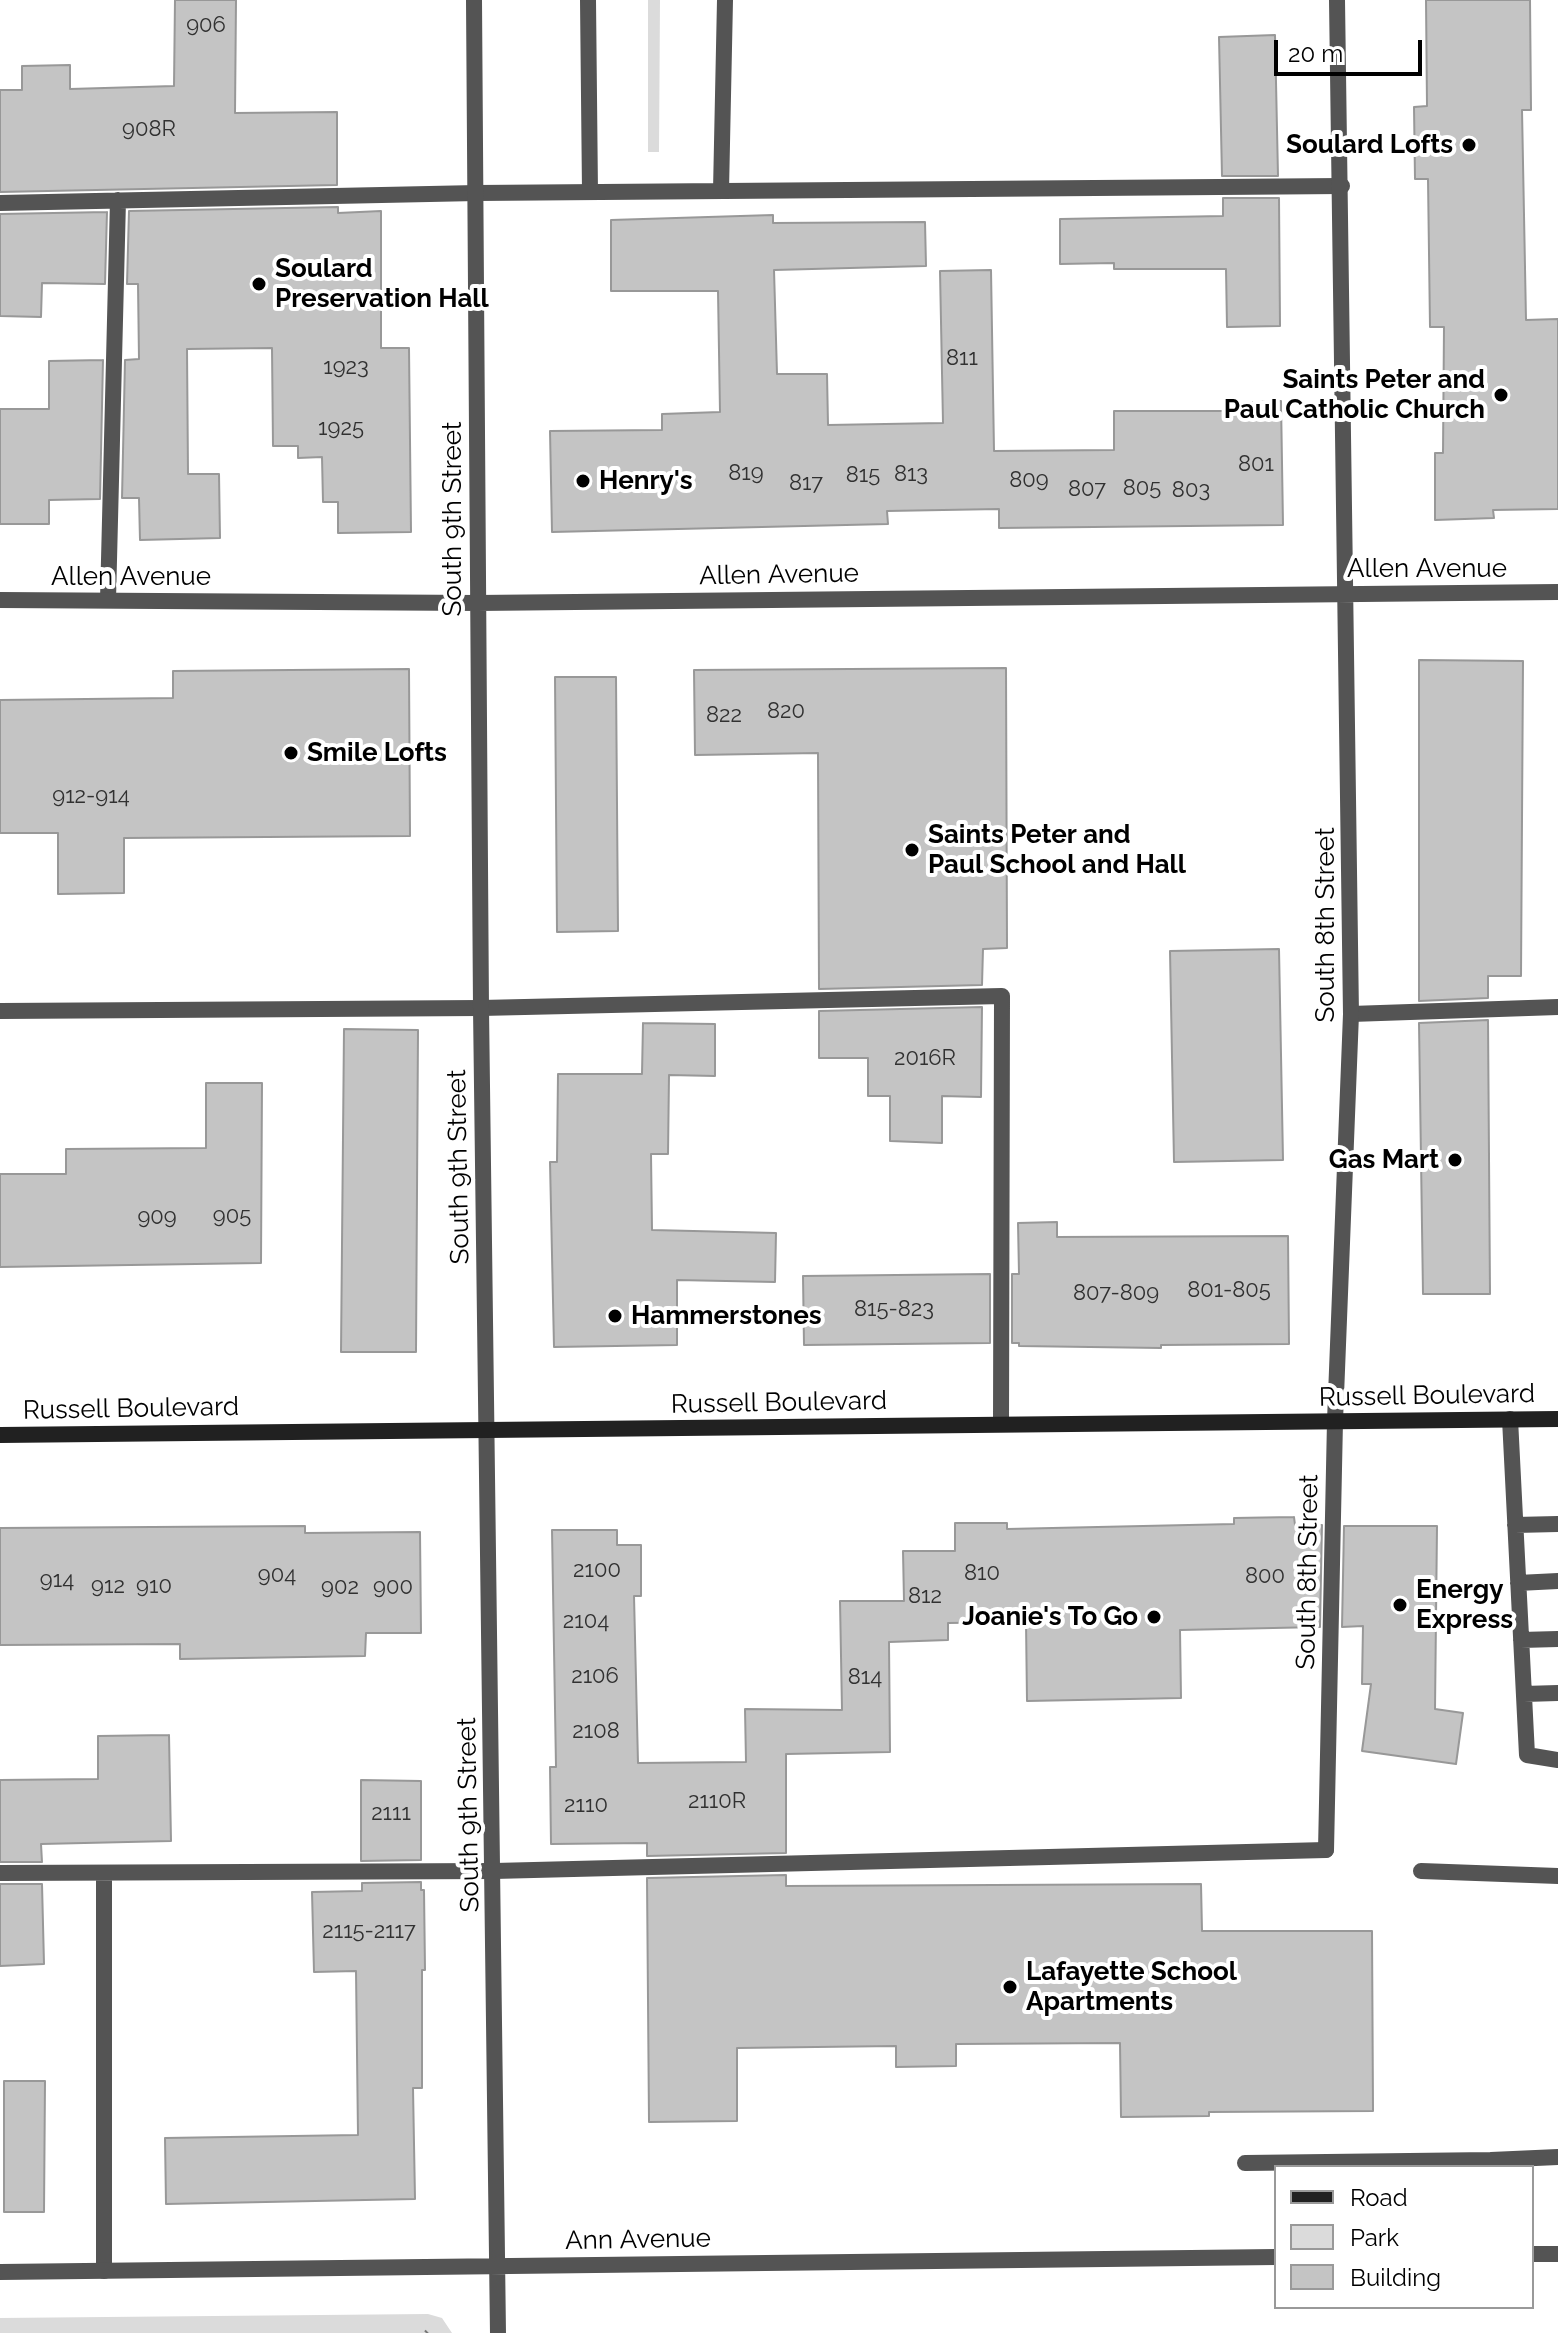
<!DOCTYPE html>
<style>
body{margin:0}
#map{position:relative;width:1558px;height:2333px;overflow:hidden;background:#fff;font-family:Raleway,sans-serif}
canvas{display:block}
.legend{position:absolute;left:1274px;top:2165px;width:260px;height:144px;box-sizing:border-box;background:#fff;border:2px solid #999;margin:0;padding:10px 14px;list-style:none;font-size:24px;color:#000}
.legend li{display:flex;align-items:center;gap:16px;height:40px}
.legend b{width:40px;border:2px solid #999}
.scale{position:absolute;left:1274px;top:40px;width:148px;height:36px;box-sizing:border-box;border:4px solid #000;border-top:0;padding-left:10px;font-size:24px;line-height:28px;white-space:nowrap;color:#000;-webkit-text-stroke:6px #fff;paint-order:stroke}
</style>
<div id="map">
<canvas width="1558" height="2333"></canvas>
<ul class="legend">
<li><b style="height:10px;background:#212121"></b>Road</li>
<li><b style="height:22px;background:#dbdbdb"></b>Park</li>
<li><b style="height:22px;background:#c4c4c4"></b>Building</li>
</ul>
<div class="scale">20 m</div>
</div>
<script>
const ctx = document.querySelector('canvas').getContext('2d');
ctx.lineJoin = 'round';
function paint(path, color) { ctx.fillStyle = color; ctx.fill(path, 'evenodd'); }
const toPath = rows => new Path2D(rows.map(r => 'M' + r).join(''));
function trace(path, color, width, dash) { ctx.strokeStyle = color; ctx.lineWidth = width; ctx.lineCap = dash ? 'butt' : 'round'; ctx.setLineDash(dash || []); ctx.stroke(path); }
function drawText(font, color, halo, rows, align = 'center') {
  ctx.font = font + ' Raleway,sans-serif'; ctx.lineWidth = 8; ctx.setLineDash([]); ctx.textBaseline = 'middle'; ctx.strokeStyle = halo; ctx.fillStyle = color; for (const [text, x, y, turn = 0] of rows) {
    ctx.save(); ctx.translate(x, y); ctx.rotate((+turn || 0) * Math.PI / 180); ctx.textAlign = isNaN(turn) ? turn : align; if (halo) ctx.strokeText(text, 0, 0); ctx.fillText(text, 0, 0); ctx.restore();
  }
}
const green = toPath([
 [648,0,660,0,659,152,648,152],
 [428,2314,442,2318,452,2333,0,2333,0,2318]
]);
const building = toPath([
 [175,0,236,0,235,113,337,112,337,185,0,192,0,90,22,90,22,66,70,65,70,89,174,86,175,0],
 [1426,0,1530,0,1531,110,1522,110,1526,320,1558,319,1558,509,1493,510,1494,518,1435,520,1435,453,1443,453,1444,327,1430,327,1428,179,1415,179,1414,107,1427,106,1426,0],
 [1275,35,1278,176,1222,176,1219,37,1275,35],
 [1223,198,1279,198,1280,326,1227,327,1226,269,1114,269,1114,263,1060,264,1060,219,1223,216,1223,198],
 [338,207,338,213,381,211,381,348,409,348,411,532,338,533,338,502,323,502,322,457,298,458,298,446,273,446,272,348,187,349,188,474,219,474,220,538,140,540,139,498,122,498,125,360,139,359,138,284,127,284,129,211,338,207],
 [107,212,105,284,42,283,41,317,0,316,0,214,107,212],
 [773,215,773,223,925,222,926,266,774,270,777,374,827,374,828,425,943,423,940,271,991,270,994,451,1114,450,1114,411,1228,411,1228,403,1281,401,1283,525,999,528,999,509,887,511,888,524,552,532,550,431,662,430,662,414,720,412,718,291,611,291,611,220,773,215],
 [103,360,100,499,49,500,49,524,0,524,0,409,49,409,49,361,103,360],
 [1419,660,1523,661,1521,976,1488,976,1488,998,1419,1001,1419,660],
 [1006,668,1007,948,983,949,982,985,819,989,818,753,695,755,694,670,1006,668],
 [409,669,410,836,124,838,124,893,58,894,58,833,0,833,0,700,173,698,173,671,409,669],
 [555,677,616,677,618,931,557,932,555,677],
 [1279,949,1283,1160,1174,1162,1170,951,1279,949],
 [982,1007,981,1097,942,1096,942,1143,890,1141,890,1096,868,1096,868,1058,819,1058,819,1011,982,1007],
 [1488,1020,1490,1294,1423,1294,1419,1023,1488,1020],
 [643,1023,715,1024,715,1076,669,1075,668,1154,651,1154,652,1230,776,1233,775,1282,677,1280,677,1345,554,1347,550,1162,557,1162,558,1074,642,1074,643,1023],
 [344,1029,418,1030,416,1352,341,1352,344,1029],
 [206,1083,262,1083,261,1263,0,1267,0,1174,66,1174,66,1149,206,1148,206,1083],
 [1057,1222,1057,1237,1288,1236,1289,1344,1161,1345,1161,1348,1019,1346,1019,1343,1012,1343,1012,1274,1019,1274,1018,1223,1057,1222],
 [990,1274,990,1343,804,1345,803,1276,990,1274],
 [1294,1517,1295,1525,1322,1525,1320,1627,1180,1630,1181,1698,1027,1701,1026,1622,948,1623,948,1640,889,1642,890,1752,786,1754,786,1853,647,1856,647,1843,551,1844,550,1767,556,1767,552,1530,617,1530,617,1545,641,1545,641,1596,634,1596,638,1763,746,1762,745,1709,842,1710,840,1601,904,1601,903,1551,955,1551,955,1523,1007,1523,1007,1529,1234,1524,1234,1518,1294,1517],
 [305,1526,305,1533,420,1532,421,1633,366,1633,365,1656,180,1659,180,1644,0,1645,0,1528,305,1526],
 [1344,1526,1437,1526,1435,1709,1463,1713,1456,1764,1362,1751,1371,1684,1362,1684,1363,1626,1342,1627,1344,1526],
 [169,1735,171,1841,41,1844,42,1862,0,1862,0,1780,98,1779,98,1736,169,1735],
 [361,1780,421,1781,421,1860,361,1861,361,1780],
 [786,1875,786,1886,1201,1884,1202,1931,1372,1931,1373,2111,1209,2112,1209,2116,1121,2117,1120,2043,956,2044,956,2066,896,2067,896,2046,737,2048,737,2121,649,2122,647,1878,786,1875],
 [421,1882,421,1890,424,1890,425,1970,422,1970,422,2088,413,2088,415,2199,166,2204,165,2138,358,2135,356,1971,314,1972,312,1892,362,1891,362,1883,421,1882],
 [0,1884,42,1884,44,1964,0,1966,0,1884],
 [4,2081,45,2081,44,2212,4,2212,4,2081]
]);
const path = toPath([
 [426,2333,428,2331]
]);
const service = toPath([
 [588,0,590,192],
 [721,191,725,0],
 [0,203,477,193,1342,186],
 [108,600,118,200],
 [0,1011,481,1008,1002,996,1001,1424],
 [1351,1014,1558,1007],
 [1510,1419,1527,1755,1558,1760],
 [1515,1525,1558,1524],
 [1518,1583,1558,1581],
 [1521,1640,1558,1639],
 [1524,1694,1558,1693],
 [1421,1871,1558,1876],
 [0,1873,494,1871,1326,1850],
 [104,1873,104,2271],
 [1245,2163,1491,2160],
 [1491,2167,1491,2160,1558,2157]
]);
const minor = toPath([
 [474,0,481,1008,498,2333],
 [0,600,477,603,1558,592],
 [1326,1850,1335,1421,1351,1014,1337,0],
 [1532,2254,1558,2254],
 [0,2272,1276,2257]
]);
const secondary = toPath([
 [0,1435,1558,1419]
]);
const markers = [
 [1469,145,8,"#000"],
 [259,284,8,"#000"],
 [1501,395,8,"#000"],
 [583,481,8,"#000"],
 [291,753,8,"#000"],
 [912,850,8,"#000"],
 [1455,1160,8,"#000"],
 [615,1316,8,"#000"],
 [1400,1605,8,"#000"],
 [1154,1617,8,"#000"],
 [1010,1987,8,"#000"]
];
const numberNames = [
 ["906",206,25],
 ["908R",149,129],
 ["811",962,358],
 ["1923",346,367],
 ["1925",341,428],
 ["801",1256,464],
 ["819",746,473],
 ["813",911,474],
 ["815",863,475],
 ["809",1029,480],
 ["817",806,483],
 ["805",1142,488],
 ["807",1087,489],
 ["803",1191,490],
 ["820",786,711],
 ["822",724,715],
 ["912-914",91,796],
 ["2016R",925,1058],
 ["905",232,1216],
 ["909",157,1217],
 ["801-805",1229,1290],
 ["807-809",1116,1293],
 ["815-823",894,1309],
 ["2100",597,1570],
 ["810",982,1573],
 ["904",277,1575],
 ["800",1265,1576],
 ["914",57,1580],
 ["912",108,1586],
 ["910",154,1586],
 ["902",340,1587],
 ["900",393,1587],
 ["812",925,1596],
 ["2104",586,1621],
 ["2106",595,1676],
 ["814",865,1677],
 ["2108",596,1731],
 ["2110R",717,1801],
 ["2110",586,1805],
 ["2111",391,1813],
 ["2115-2117",369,1931]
];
const poiNames = [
 ["Soulard Lofts",1453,145,"right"],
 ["Soulard",275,269],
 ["Preservation Hall",275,299],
 ["Saints Peter and",1485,380,"right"],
 ["Paul Catholic Church",1485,410,"right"],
 ["Henry's",599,481],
 ["Smile Lofts",307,753],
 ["Saints Peter and",928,835],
 ["Paul School and Hall",928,865],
 ["Gas Mart",1439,1160,"right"],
 ["Hammerstones",631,1316],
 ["Energy",1416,1590],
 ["Express",1416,1620],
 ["Joanie's To Go",1138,1617,"right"],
 ["Lafayette School",1026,1972],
 ["Apartments",1026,2002]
];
const streetNames = [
 ["South 9th Street",453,519,-90],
 ["Allen Avenue",1427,569],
 ["Allen Avenue",779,575,-1],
 ["Allen Avenue",131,577],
 ["South 8th Street",1326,925,-90],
 ["South 9th Street",459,1167,-91],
 ["Russell Boulevard",1427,1396,-1],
 ["Russell Boulevard",779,1403,-1],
 ["Russell Boulevard",131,1409,-1],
 ["South 8th Street",1308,1572,-89],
 ["South 9th Street",469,1815,-91],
 ["Ann Avenue",638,2240,-1]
];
paint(green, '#dbdbdb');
paint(building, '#c4c4c4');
trace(building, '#989898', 2);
trace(path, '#767676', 5, [2, 4]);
trace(service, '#545454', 16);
trace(minor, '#545454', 16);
trace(secondary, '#212121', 16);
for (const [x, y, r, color] of markers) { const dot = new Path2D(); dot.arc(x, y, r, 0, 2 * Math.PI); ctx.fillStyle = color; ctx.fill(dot); trace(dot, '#fff', 3); }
drawText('22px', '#313131', null, numberNames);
drawText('bold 26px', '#000', '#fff', poiNames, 'left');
drawText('26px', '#000', '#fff', streetNames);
</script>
